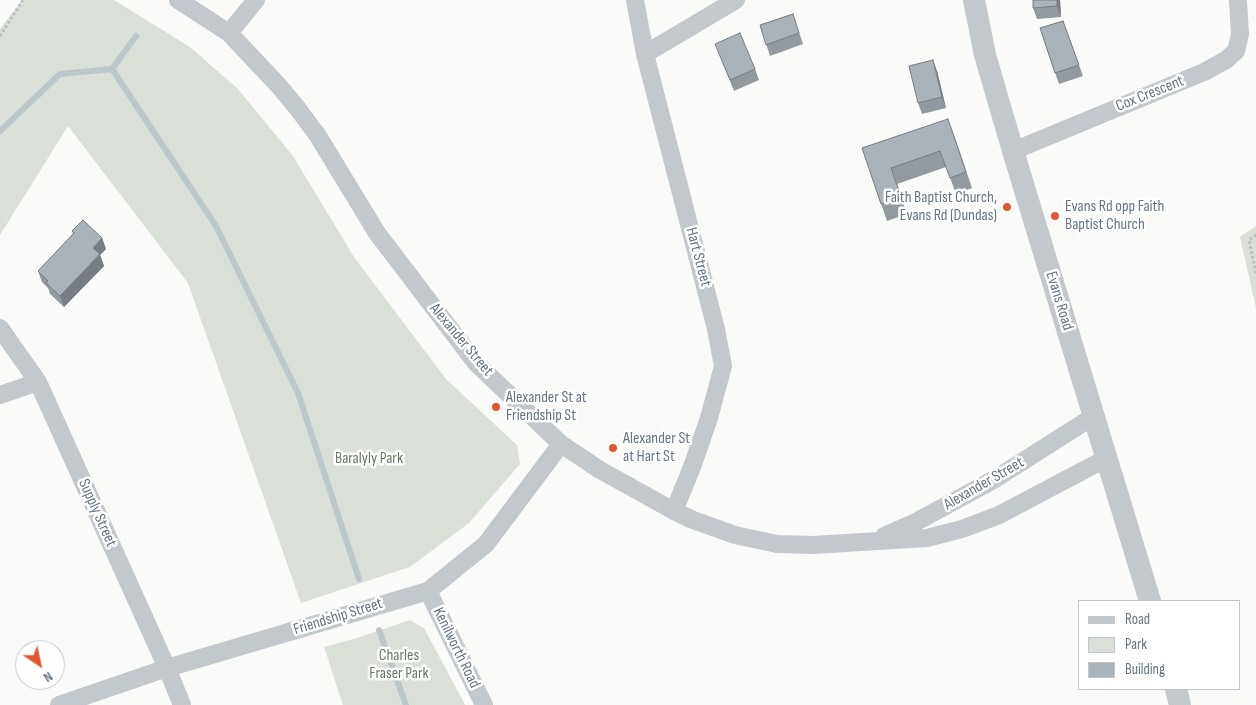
<!DOCTYPE html>
<style>
body{margin:0}
#map{position:relative;width:1256px;height:705px;overflow:hidden;background:#fafaf8;font-family:"Sofia Sans Condensed",sans-serif}
canvas{display:block}
.legend{position:absolute;left:1078px;top:600px;width:162px;height:90px;box-sizing:border-box;background:#fff;border:1px solid #c1c8cd;margin:0;padding:6px 9px;list-style:none;font-size:15px;color:#657683}
.legend li{display:flex;align-items:center;gap:10px;height:25px}
.legend b{width:25px;border:1px solid #c1c8cd}
.north{position:absolute;left:15px;top:640px;width:50px;height:50px;box-sizing:border-box;background:#fff;border:1px solid #c1c8cd;border-radius:50%;rotate:146deg;font-size:14px;font-weight:700;line-height:20px;text-align:center;color:#657683}
.north::after{content:'';display:block;margin:auto;width:18px;height:22px;background:#e4572e;clip-path:polygon(50% 0,100% 100%,50% 72%,0 100%)}
</style>
<div id="map">
<canvas width="1256" height="705"></canvas>
<ul class="legend">
<li><b style="height:6px;background:#c3c8cc"></b>Road</li>
<li><b style="height:14px;background:#dadfd7"></b>Park</li>
<li><b style="height:14px;background:#aab3b9"></b>Building</li>
</ul>
<div class="north">N</div>
</div>
<script>
const ctx = document.querySelector('canvas').getContext('2d');
ctx.lineJoin = 'round';
function paint(path, color) { ctx.fillStyle = color; ctx.fill(path, 'evenodd'); }
const toPath = rows => new Path2D(rows.map(r => 'M' + r).join(''));
function trace(path, color, width, dash) { ctx.strokeStyle = color; ctx.lineWidth = width; ctx.lineCap = dash ? 'butt' : 'round'; ctx.setLineDash(dash || []); ctx.stroke(path); }
function drawText(font, color, halo, rows, align = 'center') {
  ctx.font = font + ' "Sofia Sans Condensed",sans-serif'; ctx.lineWidth = 5; ctx.setLineDash([]); ctx.textBaseline = 'middle'; ctx.strokeStyle = halo; ctx.fillStyle = color; for (const [text, x, y, turn = 0] of rows) {
    ctx.save(); ctx.translate(x, y); ctx.rotate((+turn || 0) * Math.PI / 180); ctx.textAlign = isNaN(turn) ? turn : align; if (halo) ctx.strokeText(text, 0, 0); ctx.fillText(text, 0, 0); ctx.restore();
  }
}
const green = toPath([
 [22,0,114,0,190,47,238,89,293,156,354,257,446,379,517,445,520,464,469,523,410,567,301,603,188,283,68,126,0,235,0,29],
 [1256,226,1256,308,1240,237],
 [410,620,424,628,465,705,343,705,324,647,357,638]
]);
const stream = toPath([
 [136,36,112,69,216,226,298,393,359,579],
 [0,131,60,74,112,69],
 [379,630,406,705]
]);
const path = toPath([
 [0,36,23,0],
 [1256,235,1249,240,1256,273]
]);
const minor = toPath([
 [178,0,229,33,279,86,298,109,318,136,377,233,476,363,561,444,600,470,674,511,693,520,735,535,777,544,813,545,927,538,962,529,999,515,1107,458],
 [635,0,645,54,716,329,723,366,709,418,692,467,674,511],
 [229,33,256,0],
 [645,54,736,0],
 [1013,151,1204,72,1226,60,1236,51,1240,34,1238,0],
 [0,328,38,382,167,668,182,705],
 [0,395,38,382],
 [884,536,916,522,995,479,1094,416],
 [428,591,484,705],
 [59,705,167,668,428,591,486,544,561,444]
]);
const tertiary = toPath([
 [974,0,985,55,1013,151,1150,601],
 [1176,689,1180,705]
]);
const wall = toPath([
 [1060,0,1061,17,1037,19,1033,8],
 [793,14,803,44,770,56,760,25],
 [1063,21,1083,76,1059,84,1040,28],
 [715,44,755,69,759,80,734,91],
 [937,71,946,108,922,114,918,103],
 [954,135,972,188,956,194,946,167,897,184,907,214,887,221,862,148],
 [72,231,102,238,106,249,100,255,104,266,64,307,50,294,48,288,42,282,38,271,73,234]
]);
const shadedWall = toPath([
 [1057,0,1060,0,1061,17,1057,6],
 [933,60,937,71,946,108,942,97],
 [102,238,106,249,100,255,104,266,64,307,60,296,93,248]
]);
const building = toPath([
 [1033,0,1057,0,1057,6,1033,8,1033,0],
 [793,14,799,33,766,45,760,25,793,14],
 [1063,21,1079,65,1055,73,1040,28,1063,21],
 [740,33,755,69,730,80,715,44,740,33],
 [933,60,942,97,918,103,909,66,933,60],
 [948,119,966,172,950,178,940,151,891,168,901,197,881,204,862,148,948,119],
 [83,220,102,238,93,248,100,254,60,296,46,283,48,281,38,271,74,233,72,231,83,220]
]);
const markers = [
 [1007,207,5,"#e4572e"],
 [1055,216,5,"#e4572e"],
 [496,407,5,"#e4572e"],
 [613,448,5,"#e4572e"]
];
const streetNames = [
 ["Cox Crescent",1150,94,-22],
 ["Hart Street",698,257,75],
 ["Evans Road",1059,301,73],
 ["Alexander Street",461,340,50],
 ["Alexander Street",984,484,-30],
 ["Supply Street",97,513,66],
 ["Friendship Street",338,617,-17],
 ["Kenilworth Road",456,648,64]
];
const poiNames = [
 ["Faith Baptist Church,",997,198,"right"],
 ["Evans Rd (Dundas)",997,216,"right"],
 ["Evans Rd opp Faith",1065,207],
 ["Baptist Church",1065,225],
 ["Alexander St at",506,398],
 ["Friendship St",506,416],
 ["Alexander St",623,439],
 ["at Hart St",623,457]
];
const parkNames = [
 ["Baralyly Park",369,459],
 ["Charles",399,656],
 ["Fraser Park",399,674]
];
paint(green, '#dadfd7');
trace(stream, '#bbc7cb', 6);
trace(path, '#bbbfc2', 3, [2.5, 2.5]);
trace(minor, '#c3c8cc', 18);
trace(tertiary, '#c3c8cc', 22);
paint(wall, '#929a9f');
paint(shadedWall, '#777d82');
paint(building, '#aab3b9');
trace(building, '#777d82', 1);
for (const [x, y, r, color] of markers) { const dot = new Path2D(); dot.arc(x, y, r, 0, 2 * Math.PI); ctx.fillStyle = color; ctx.fill(dot); trace(dot, '#fff', 2); }
drawText('16px', '#657683', '#fff', streetNames);
drawText('16px', '#657683', '#fff', poiNames, 'left');
drawText('16px', '#687a64', '#fff', parkNames);
</script>
